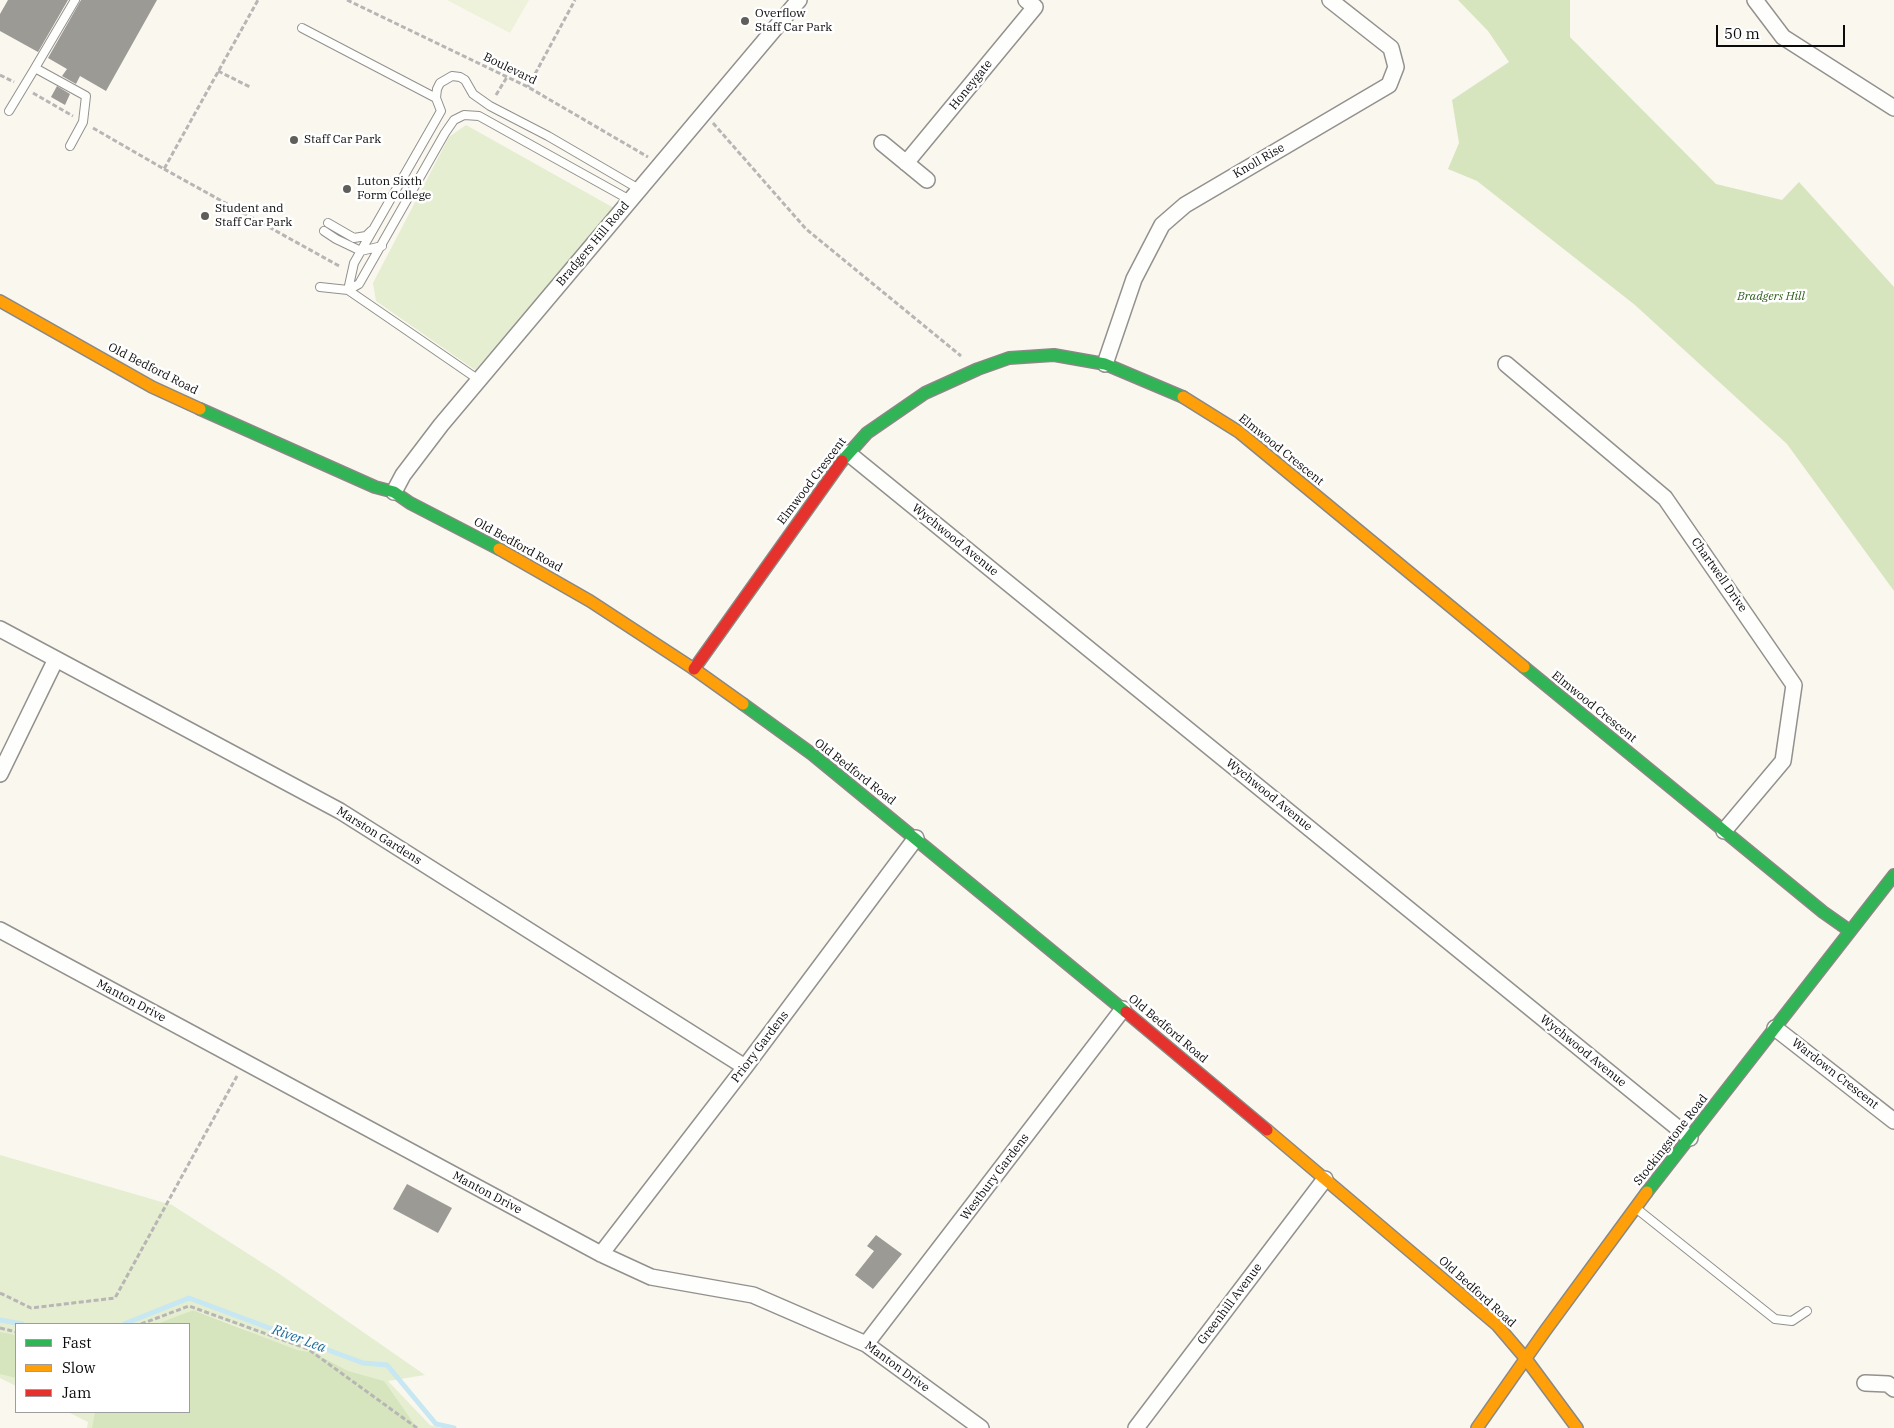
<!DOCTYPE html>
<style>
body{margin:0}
#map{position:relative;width:1894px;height:1428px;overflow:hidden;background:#faf7ef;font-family:"IBM Plex Serif",serif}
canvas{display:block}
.legend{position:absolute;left:15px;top:1323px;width:175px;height:90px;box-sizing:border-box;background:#fff;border:1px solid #9d9d9d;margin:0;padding:6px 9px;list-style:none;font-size:15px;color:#0b0b0b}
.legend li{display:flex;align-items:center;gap:10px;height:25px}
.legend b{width:25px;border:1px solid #9d9d9d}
.scale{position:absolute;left:1716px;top:25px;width:129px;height:22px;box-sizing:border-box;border:2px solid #0b0b0b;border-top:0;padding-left:6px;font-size:15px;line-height:18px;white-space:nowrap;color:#0b0b0b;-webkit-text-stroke:4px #fff;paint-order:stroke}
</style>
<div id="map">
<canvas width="1894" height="1428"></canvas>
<ul class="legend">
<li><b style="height:6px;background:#30b455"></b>Fast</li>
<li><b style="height:6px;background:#ff9f0a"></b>Slow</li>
<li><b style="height:6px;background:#e5322d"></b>Jam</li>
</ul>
<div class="scale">50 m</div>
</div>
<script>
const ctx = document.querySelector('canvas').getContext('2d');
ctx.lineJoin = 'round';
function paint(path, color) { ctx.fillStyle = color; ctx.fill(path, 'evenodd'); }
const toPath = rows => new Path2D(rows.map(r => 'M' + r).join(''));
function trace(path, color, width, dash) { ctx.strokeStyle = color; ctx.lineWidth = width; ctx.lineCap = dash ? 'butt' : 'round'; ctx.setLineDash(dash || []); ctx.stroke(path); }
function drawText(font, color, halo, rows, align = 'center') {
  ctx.font = font + ' "IBM Plex Serif",serif'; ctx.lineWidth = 5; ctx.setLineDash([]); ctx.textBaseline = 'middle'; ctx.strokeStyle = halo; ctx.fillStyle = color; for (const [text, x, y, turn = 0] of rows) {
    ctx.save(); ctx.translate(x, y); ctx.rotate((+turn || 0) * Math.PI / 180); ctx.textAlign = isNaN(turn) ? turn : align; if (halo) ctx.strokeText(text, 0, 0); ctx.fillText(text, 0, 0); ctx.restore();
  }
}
const green = toPath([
 [466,125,614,208,475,370,376,301,373,283,449,137],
 [0,1155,172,1205,278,1273,425,1375,388,1381,430,1425,440,1428,87,1428,88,1422,68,1412,189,1412,189,1324,192,1313,255,1333,193,1310,159,1324,16,1324,16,1386,0,1378]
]);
const forest = toPath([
 [1458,0,1570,0,1570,37,1716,184,1782,200,1799,182,1894,287,1894,591,1787,444,1635,305,1477,181,1448,169,1459,143,1452,100,1509,62,1488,31],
 [193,1310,297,1350,314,1353,348,1371,384,1381,417,1428,92,1428,95,1412,189,1412,189,1324,157,1324],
 [0,1332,16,1335,16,1378,0,1374]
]);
const pitch = toPath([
 [447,0,529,0,510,33]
]);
const stream = toPath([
 [0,1320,22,1324],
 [124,1324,189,1298,363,1363,387,1365,436,1424,454,1428]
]);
const building = toPath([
 [8,0,68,0,38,52,0,31,0,14],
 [81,0,157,0,106,91,80,76,76,84,62,76,67,69,48,58],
 [57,86,70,94,65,105,51,97],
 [407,1184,452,1208,438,1233,393,1209],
 [876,1235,902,1254,873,1289,855,1275,874,1251,867,1246]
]);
const path = toPath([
 [347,0,528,87,648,157],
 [218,71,250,87],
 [0,75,14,82],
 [528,87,575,0],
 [33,93,73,116],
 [496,95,507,77],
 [713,123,806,229,961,356],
 [93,128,164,169,258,0],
 [164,169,341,267],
 [0,1293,31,1308,115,1298,237,1076],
 [141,1324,189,1306,308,1349,417,1428],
 [0,1328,16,1332]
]);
const lane = toPath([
 [302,28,436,98],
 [35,68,75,0],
 [9,111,35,68,86,96,83,122,70,146],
 [328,223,354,238,366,236,371,231],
 [324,231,336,239,361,251,382,246],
 [320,287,348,290,359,284,445,133,454,120,464,115,479,116,630,200],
 [479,380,348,290,354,263,441,111,436,98,437,89,440,83,452,76,460,77,465,80,473,94,490,106,548,136,639,189],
 [1637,1209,1775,1319,1792,1321,1807,1311]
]);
const street = toPath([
 [1755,0,1783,37,1894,108],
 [882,143,927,180],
 [906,163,1035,7,1026,0],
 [1105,364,1134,279,1162,225,1185,205,1389,85,1396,67,1391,48,1330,0],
 [1506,364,1665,498,1794,685,1783,761,1724,831],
 [848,453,1690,1138],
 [394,492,403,475,441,425,799,0],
 [0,629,340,811,745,1067],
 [0,774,56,659],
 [0,930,601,1254,651,1277,753,1295,866,1344,981,1428],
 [1775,1028,1894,1121],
 [601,1254,745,1067,916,838],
 [866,1344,1123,1009],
 [1865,1383,1888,1384,1894,1389],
 [1136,1428,1325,1179]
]);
const fast = toPath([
 [200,409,375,487,394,492,410,503,499,549],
 [842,461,867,433,925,393,978,369,1009,358,1054,355,1105,364,1183,397],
 [1524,667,1823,912,1850,931],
 [743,704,812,754,1126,1012],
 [1647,1192,1894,875]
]);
const slow = toPath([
 [0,301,152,387,200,409],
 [1183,397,1239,432,1524,667],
 [499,549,590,601,694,669,743,704],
 [1267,1130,1497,1325,1526,1359,1577,1428],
 [1477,1428,1545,1331,1647,1192]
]);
const jam = toPath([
 [694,669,842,461],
 [1126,1012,1267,1130]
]);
const markers = [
 [745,21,5,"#5f5e5b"],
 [294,140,5,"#5f5e5b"],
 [347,189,5,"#5f5e5b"],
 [205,216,5,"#5f5e5b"]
];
const poiNames = [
 ["Overflow",755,14],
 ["Staff Car Park",755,28],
 ["Staff Car Park",304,140],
 ["Luton Sixth",357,182],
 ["Form College",357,196],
 ["Student and",215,209],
 ["Staff Car Park",215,223]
];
const streetNames = [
 ["Boulevard",510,69,26],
 ["Honeygate",971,85,-51],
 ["Knoll Rise",1259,161,-30],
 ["Bradgers Hill Road",593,244,-50],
 ["Old Bedford Road",153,369,27],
 ["Elmwood Crescent",1281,450,39],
 ["Elmwood Crescent",812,481,-53],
 ["Wychwood Avenue",955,540,39],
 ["Old Bedford Road",518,545,29],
 ["Chartwell Drive",1719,575,55],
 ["Elmwood Crescent",1594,707,39],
 ["Old Bedford Road",855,772,38],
 ["Wychwood Avenue",1269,795,39],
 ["Marston Gardens",379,836,32],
 ["Manton Drive",131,1001,28],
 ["Old Bedford Road",1168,1029,40],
 ["Priory Gardens",760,1047,-53],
 ["Wychwood Avenue",1583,1051,39],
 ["Wardown Crescent",1835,1074,38],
 ["Stockingstone Road",1671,1140,-52],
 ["Westbury Gardens",995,1177,-53],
 ["Manton Drive",487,1193,28],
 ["Old Bedford Road",1477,1292,42],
 ["Greenhill Avenue",1230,1304,-53],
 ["Manton Drive",897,1367,36]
];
const parkNames = [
 ["Bradgers Hill",1771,297]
];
const waterNames = [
 ["River Lea",299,1339,20]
];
paint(green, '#e5eed0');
paint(forest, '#d6e5be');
paint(pitch, '#eef2da');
trace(stream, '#c7e7f2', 5);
paint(building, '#9c9a95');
trace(lane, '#93918e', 10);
trace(street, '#93918e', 18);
trace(fast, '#898884', 14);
trace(slow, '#898884', 14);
trace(jam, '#898884', 14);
trace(path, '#b7b6b5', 3, [5, 2.5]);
trace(lane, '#fefefd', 8);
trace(street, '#fefefd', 15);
trace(fast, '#30b455', 11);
trace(slow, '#ff9f0a', 11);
trace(jam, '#e5322d', 11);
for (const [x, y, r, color] of markers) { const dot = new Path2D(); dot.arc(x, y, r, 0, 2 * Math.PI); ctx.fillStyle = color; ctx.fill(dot); trace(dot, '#fff', 2); }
drawText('12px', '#0b0b0b', '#fff', poiNames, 'left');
drawText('12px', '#0b0b0b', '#fff', streetNames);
drawText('italic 12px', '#31601f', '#fff', parkNames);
drawText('italic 14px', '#1a6b98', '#fff', waterNames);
</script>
